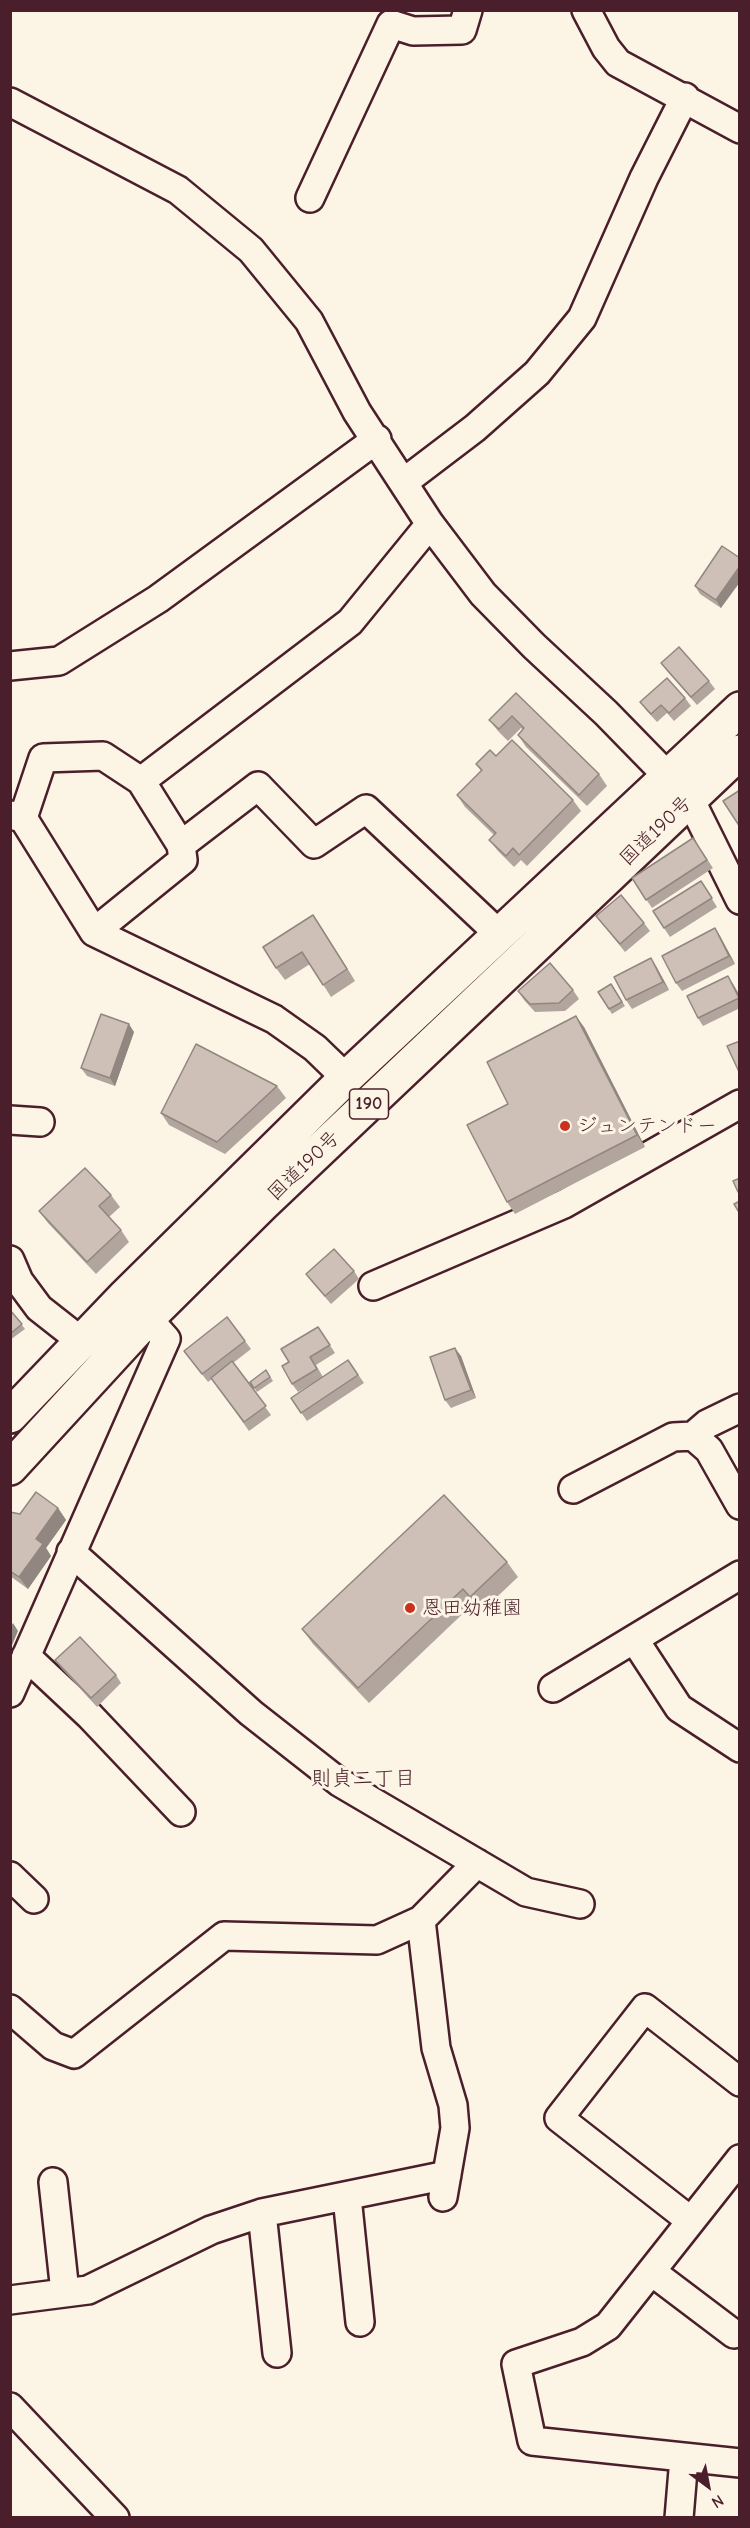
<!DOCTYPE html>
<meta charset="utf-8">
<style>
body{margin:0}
#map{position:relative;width:750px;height:2528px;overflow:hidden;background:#fcf5e5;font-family:"Comic Neue",sans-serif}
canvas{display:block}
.frame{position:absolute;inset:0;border:12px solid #4a1f2b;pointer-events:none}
.north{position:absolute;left:678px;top:2456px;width:60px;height:60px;-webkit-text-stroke:4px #fcf5e5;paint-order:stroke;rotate:148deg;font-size:16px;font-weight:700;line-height:24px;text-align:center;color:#4a1f2b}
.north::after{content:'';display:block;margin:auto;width:21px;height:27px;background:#4a1f2b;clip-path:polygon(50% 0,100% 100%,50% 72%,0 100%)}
</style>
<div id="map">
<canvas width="750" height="2528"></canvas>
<div class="frame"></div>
<div class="north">N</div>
</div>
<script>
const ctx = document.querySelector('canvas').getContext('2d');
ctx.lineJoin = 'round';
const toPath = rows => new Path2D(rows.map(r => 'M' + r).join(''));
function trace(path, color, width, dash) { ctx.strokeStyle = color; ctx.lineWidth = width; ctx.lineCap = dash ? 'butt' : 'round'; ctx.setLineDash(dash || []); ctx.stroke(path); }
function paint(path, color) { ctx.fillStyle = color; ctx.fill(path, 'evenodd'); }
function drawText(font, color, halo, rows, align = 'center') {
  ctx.font = font + ' "Comic Neue","Klee One",sans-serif'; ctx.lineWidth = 6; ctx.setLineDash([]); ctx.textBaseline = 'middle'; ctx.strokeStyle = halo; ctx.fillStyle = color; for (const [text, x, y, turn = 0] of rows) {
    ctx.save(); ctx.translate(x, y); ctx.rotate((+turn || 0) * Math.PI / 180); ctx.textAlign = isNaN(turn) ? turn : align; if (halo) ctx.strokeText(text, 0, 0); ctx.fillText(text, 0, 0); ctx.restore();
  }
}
const minor = toPath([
 [586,10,606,48,618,63,740,129],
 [10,102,178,190,251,250,309,321,357,412,430,524,483,594,534,646,606,713,690,799,740,900],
 [310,198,391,24,413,31,462,30,468,10],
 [404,482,475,428,537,373,582,318,644,178,685,97],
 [10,666,59,661,158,599,377,439],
 [141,781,350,622,430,524],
 [10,815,23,818,94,932,274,1019,315,1048,346,1078],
 [23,818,43,758,103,756,141,781,181,845,183,860,94,932],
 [181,845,258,786,314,844,366,809,500,935],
 [10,1120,40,1122],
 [10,1260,19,1281,39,1308,81,1341],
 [373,1286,564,1204,740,1104],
 [693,1436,707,1424,740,1408],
 [573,1489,673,1437,693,1436,709,1450,740,1505],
 [71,1552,251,1713,339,1782,526,1892,580,1904],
 [634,1639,679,1708,740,1748],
 [26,1656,90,1716,181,1812],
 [553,1688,740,1575],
 [10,1693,166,1339,135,1304],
 [10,1876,34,1899],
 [421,1920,436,2048,453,2105,455,2128,443,2197],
 [10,2009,53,2046,74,2054,224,1936,377,1940,421,1920,477,1863],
 [740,2159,608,2326,582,2342,516,2364,532,2441,740,2463],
 [53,2182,65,2292],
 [347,2197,360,2322],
 [262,2213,277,2353],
 [691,2221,559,2118,645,2008,740,2082],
 [652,2272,734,2334],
 [10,2300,88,2290,211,2230,262,2213,447,2175],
 [10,2407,115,2518],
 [679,2518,684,2458]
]);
const trunk = toPath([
 [10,1416,126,1295,346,1078,740,709],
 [10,1468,148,1318,262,1205,740,752]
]);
const wall = toPath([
 [740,558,721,608,700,594,695,586],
 [661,663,709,681,715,689,697,705,667,671],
 [516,693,599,774,607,786,587,806,526,747,518,735,523,730,521,728,508,741,498,731,489,720],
 [685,698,691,706,674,721,667,713,657,722,646,710,640,702],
 [496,756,573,800,581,811,527,866,521,860,514,867,498,851,489,840,494,835,465,807,457,795,481,771,476,764],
 [693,838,713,868,652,908,632,878],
 [701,881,717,907,670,937,664,928],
 [596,916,644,923,650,931,625,952],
 [321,927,355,981,331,997,310,964,285,980,276,968],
 [715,928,720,936,735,964,682,991,676,983],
 [656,966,669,990,632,1009,626,1000],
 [611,984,625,1006,612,1014,598,992],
 [733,984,740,996,740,1008,703,1026,698,1018],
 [573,990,579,999,565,1011,535,1012,524,1000,518,991],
 [584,1027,645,1147,515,1214,507,1202,508,1104],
 [134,1032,115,1086,87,1076,81,1068],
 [277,1086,286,1098,225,1154,169,1125,161,1113],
 [111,1195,120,1207,109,1217,121,1230,129,1242,96,1274,48,1223,39,1211],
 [354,1271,359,1279,331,1304,312,1282,306,1274],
 [10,1310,25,1329,10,1340],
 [318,1327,335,1353,316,1365,323,1377,348,1360,364,1383,307,1421,291,1398,320,1379,298,1392,292,1384,289,1362],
 [245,1341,251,1349,233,1363,271,1415,249,1431,212,1379,208,1382,184,1351],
 [461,1356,476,1398,451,1408,445,1400],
 [266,1370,273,1381,257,1392,250,1382],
 [58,1508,66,1520,46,1548,51,1556,28,1589,10,1576,10,1512,20,1514],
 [507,1562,518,1577,481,1612,473,1604,369,1703,313,1644,302,1629],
 [55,1660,116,1675,121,1683,97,1707,61,1668]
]);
const shadedWall = toPath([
 [740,566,740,582,721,608,716,600],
 [313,915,321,927,355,981,347,969],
 [715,928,720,936,735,964,729,956],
 [651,958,656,966,669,990,663,982],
 [728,976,733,984,740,996,740,999],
 [576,1016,584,1027,645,1147,637,1135],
 [129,1024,134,1032,115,1086,110,1078],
 [455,1348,461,1356,476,1398,471,1390],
 [58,1508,66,1520,46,1548,51,1556,28,1589,19,1577,36,1539],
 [13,1623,18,1631,10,1650,10,1628]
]);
const building = toPath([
 [722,546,740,558,740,566,716,600,695,586,722,546],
 [679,647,709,681,691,697,661,663,679,647],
 [667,678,685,698,669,713,661,705,651,714,640,702,667,678],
 [516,693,599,774,579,795,518,735,524,728,512,716,499,729,489,720,516,693],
 [512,740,573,800,519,855,513,848,506,856,489,840,496,833,457,795,482,770,476,764,490,750,496,756,512,740],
 [740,790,740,827,723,801,740,790],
 [693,838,707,860,646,900,632,878,693,838],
 [701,881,712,898,664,928,653,911,701,881],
 [621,895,644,923,620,944,596,916,621,895],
 [313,915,347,969,323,985,302,952,276,968,263,947,313,915],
 [715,928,729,956,676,983,662,956,715,928],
 [651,958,663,982,626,1000,614,977,651,958],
 [550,963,573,990,559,1003,530,1004,518,991,550,963],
 [728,976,739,998,698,1018,687,996,728,976],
 [611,984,622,1002,609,1009,598,992,611,984],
 [101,1014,129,1024,110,1078,81,1068,101,1014],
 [576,1016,637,1135,507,1202,467,1125,508,1104,487,1062,576,1016],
 [740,1041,740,1074,727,1046,740,1041],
 [196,1044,277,1086,217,1142,161,1113,196,1044],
 [85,1168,111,1195,99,1206,121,1230,87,1262,39,1211,85,1168],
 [740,1178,740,1191,738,1192,733,1181,740,1178],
 [740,1201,740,1214,734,1204,740,1201],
 [334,1249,354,1271,325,1296,306,1274,334,1249],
 [10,1310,22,1324,10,1334,10,1310],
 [227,1317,245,1341,202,1374,184,1351,227,1317],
 [318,1327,330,1345,310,1357,317,1369,292,1384,282,1366,289,1362,281,1349,318,1327],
 [455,1348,471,1390,445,1400,430,1357,455,1348],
 [348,1360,358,1375,301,1413,291,1398,348,1360],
 [232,1361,266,1406,244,1422,211,1378,232,1361],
 [266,1370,270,1377,254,1388,250,1382,266,1370],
 [36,1492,58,1508,36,1539,43,1544,19,1577,10,1571,10,1512,20,1514,36,1492],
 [444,1495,507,1562,470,1597,463,1589,358,1688,302,1629,444,1495],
 [80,1637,116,1675,91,1698,55,1660,80,1637]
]);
const markers = [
 [565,1126,6,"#c8321e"],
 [410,1608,6,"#c8321e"]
];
const shields = [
 [369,1104,39]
];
const shieldNames = [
 ["190",369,1104]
];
const streetNames = [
 ["国道190号",656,831,-44],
 ["国道190号",304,1166,-44]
];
const poiNames = [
 ["ジュンテンドー",577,1126],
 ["恩田幼稚園",422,1608]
];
const neighbourhoodNames = [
 ["則貞二丁目",363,1779]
];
trace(minor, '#4a1f2b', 32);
trace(trunk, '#4a1f2b', 38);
trace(minor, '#fcf5e5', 27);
trace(trunk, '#fcf5e5', 33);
paint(wall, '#b2a59d');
paint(shadedWall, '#918680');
paint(building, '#cfc0b7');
trace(building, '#918680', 1.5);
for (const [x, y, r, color] of markers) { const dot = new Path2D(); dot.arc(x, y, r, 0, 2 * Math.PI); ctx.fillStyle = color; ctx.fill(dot); trace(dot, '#fcf5e5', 2); }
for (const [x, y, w] of shields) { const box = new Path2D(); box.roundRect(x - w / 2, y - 15, w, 30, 4.5); ctx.fillStyle = '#fcf5e5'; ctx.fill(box); trace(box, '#4a1f2b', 1.5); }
drawText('bold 18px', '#4a1f2b', null, shieldNames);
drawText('20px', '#4a1f2b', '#fcf5e5', streetNames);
drawText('20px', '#4a1f2b', '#fcf5e5', poiNames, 'left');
drawText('21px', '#4a1f2b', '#fcf5e5', neighbourhoodNames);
</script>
